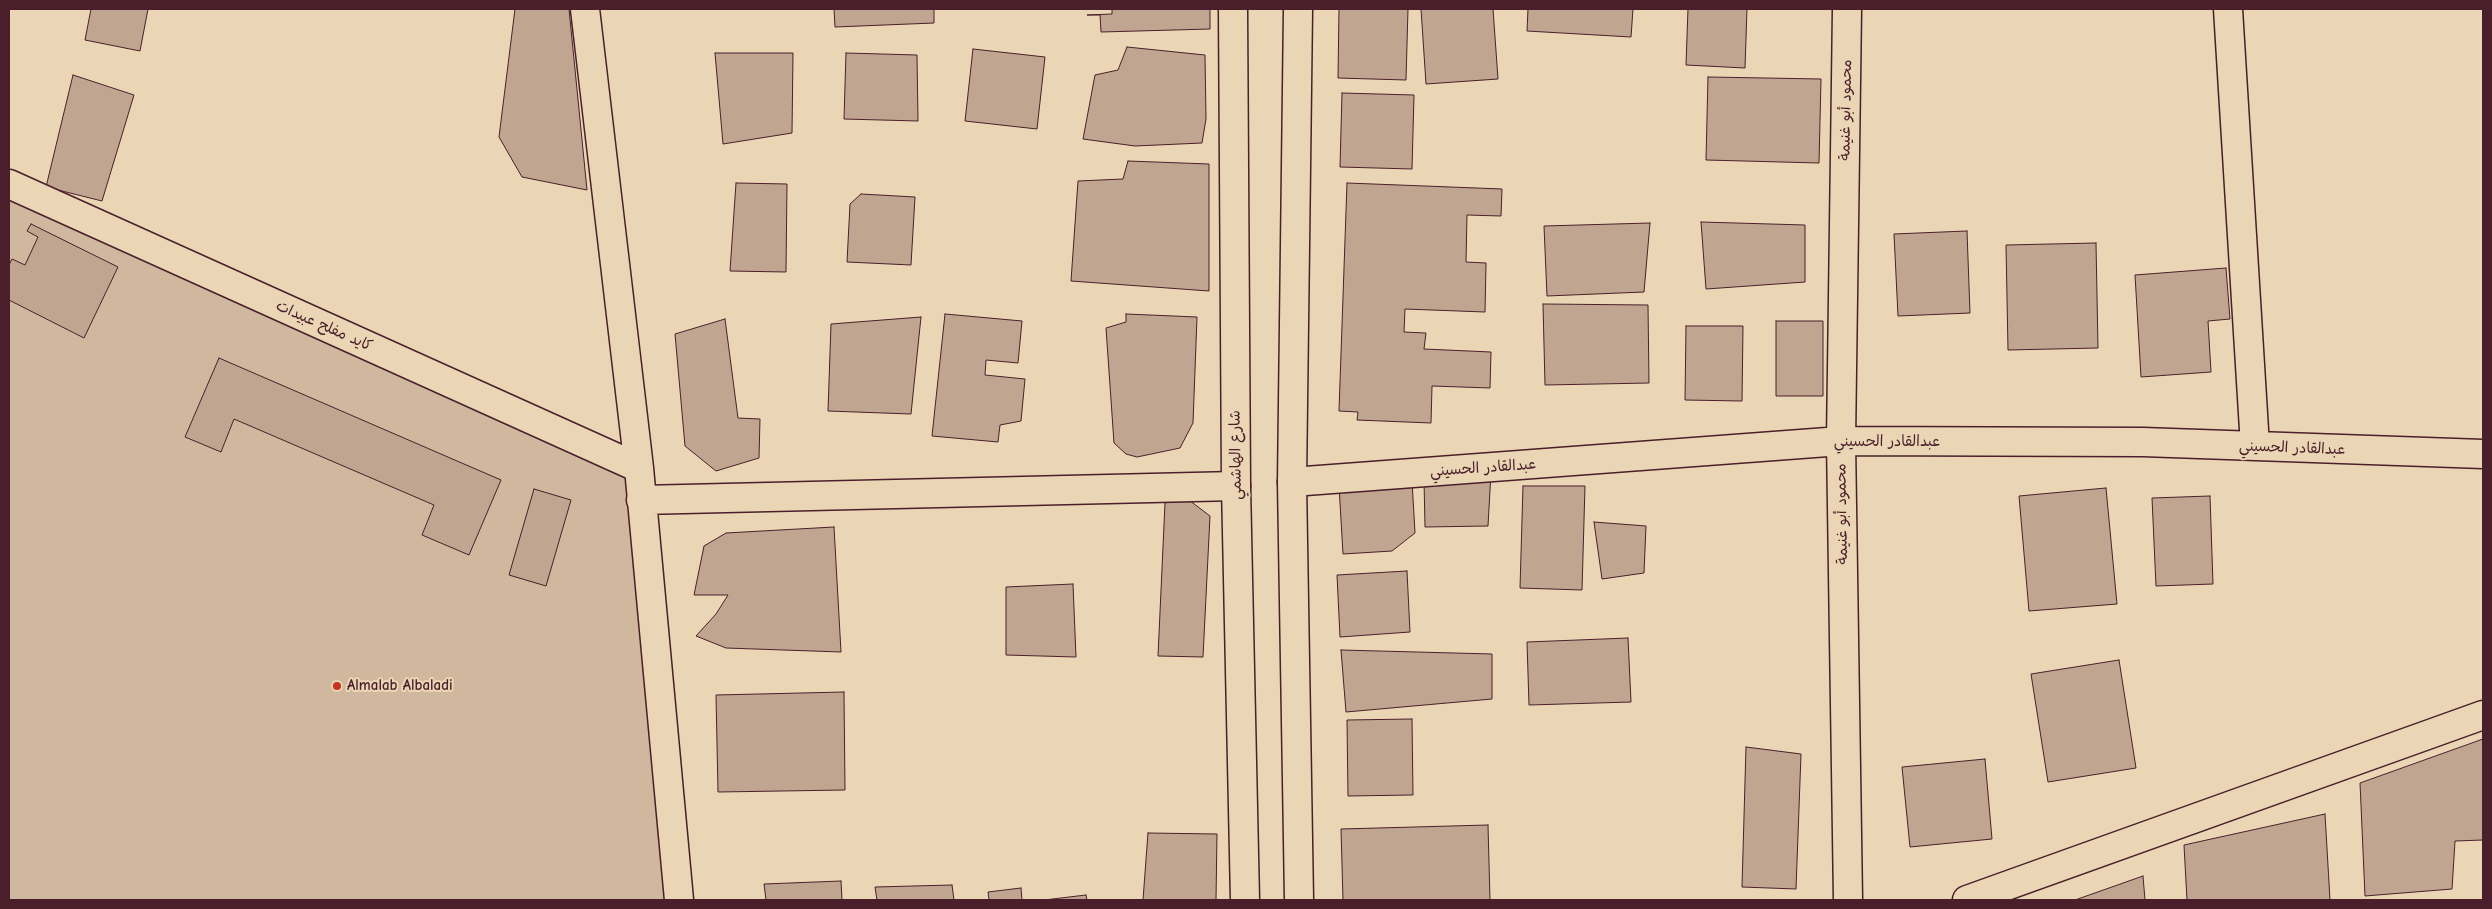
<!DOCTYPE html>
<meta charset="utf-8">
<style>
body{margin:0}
#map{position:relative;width:2492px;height:909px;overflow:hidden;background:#ead6b4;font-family:"Comic Neue",sans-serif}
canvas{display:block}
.frame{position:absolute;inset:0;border:10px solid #4a1f2b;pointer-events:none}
</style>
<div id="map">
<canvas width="2492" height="909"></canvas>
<div class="frame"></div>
</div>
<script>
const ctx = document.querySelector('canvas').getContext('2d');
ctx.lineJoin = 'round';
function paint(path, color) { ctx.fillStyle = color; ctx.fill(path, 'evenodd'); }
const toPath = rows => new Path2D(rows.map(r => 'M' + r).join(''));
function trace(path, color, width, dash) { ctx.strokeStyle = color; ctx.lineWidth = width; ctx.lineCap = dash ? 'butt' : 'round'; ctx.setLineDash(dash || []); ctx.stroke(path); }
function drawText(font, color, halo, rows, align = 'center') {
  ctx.font = font + ' "Comic Neue","Playpen Sans Arabic",sans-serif'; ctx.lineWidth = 4; ctx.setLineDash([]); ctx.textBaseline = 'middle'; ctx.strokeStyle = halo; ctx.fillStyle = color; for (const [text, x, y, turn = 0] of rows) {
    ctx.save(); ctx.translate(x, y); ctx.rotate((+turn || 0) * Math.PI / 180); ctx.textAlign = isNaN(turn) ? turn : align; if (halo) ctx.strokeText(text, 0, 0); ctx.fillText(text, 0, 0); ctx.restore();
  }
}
const green = toPath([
 [9,186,647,472,685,900,9,900]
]);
const building = toPath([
 [91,9,148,9,140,51,85,40,91,9],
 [515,9,569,9,587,190,522,177,499,137,515,9],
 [834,9,934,9,934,23,835,27,834,9],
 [1112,9,1210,9,1210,29,1101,32,1100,15,1087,15,1112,14,1112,9],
 [1339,9,1408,9,1406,80,1338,78,1339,9],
 [1421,9,1493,9,1498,79,1426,84,1421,9],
 [1528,9,1633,9,1631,37,1527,31,1528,9],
 [1688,9,1747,9,1745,68,1686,65,1688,9],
 [1127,47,1205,55,1206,119,1202,143,1135,146,1083,139,1095,75,1118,70,1127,47],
 [973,49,1045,57,1037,129,965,121,973,49],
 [715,53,793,53,792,133,723,144,715,53],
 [846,53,917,55,918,121,844,119,846,53],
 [73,75,134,95,102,201,46,187,73,75],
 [1708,77,1821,79,1819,163,1706,160,1708,77],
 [1342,93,1414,95,1412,169,1340,167,1342,93],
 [1128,161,1209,164,1209,291,1071,281,1078,181,1123,179,1128,161],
 [736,183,787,184,786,272,730,271,736,183],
 [1347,183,1502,189,1501,216,1467,215,1466,262,1486,263,1485,312,1405,309,1404,332,1426,333,1424,349,1491,352,1490,388,1432,386,1431,423,1357,420,1358,412,1339,411,1347,183],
 [861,194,915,197,911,265,847,262,850,204,861,194],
 [1701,222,1805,225,1805,282,1706,289,1701,222],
 [1650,223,1644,292,1547,296,1544,226,1650,223],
 [31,224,118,267,84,338,9,300,9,265,12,259,25,265,38,237,27,231,31,224],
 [1967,231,1970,313,1898,316,1894,234,1967,231],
 [2096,243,2098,348,2008,350,2006,245,2096,243],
 [2226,268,2230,319,2208,321,2211,372,2141,377,2135,275,2226,268],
 [1543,304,1648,305,1649,383,1545,385,1543,304],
 [945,314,1022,321,1018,363,986,360,985,375,1025,379,1021,421,1000,425,998,442,932,436,945,314],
 [1126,314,1197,317,1193,423,1180,448,1137,457,1126,454,1114,443,1106,328,1126,322,1126,314],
 [921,317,911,414,828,411,831,324,921,317],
 [725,319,738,418,760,419,759,458,716,471,685,446,675,334,725,319],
 [1776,321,1823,321,1823,396,1776,396,1776,321],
 [1686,326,1743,326,1742,401,1685,400,1686,326],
 [219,358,501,480,469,555,422,535,434,505,234,419,221,452,185,437,219,358],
 [1491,472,1488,526,1425,527,1424,480,1491,472],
 [1412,481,1415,533,1392,551,1343,554,1339,486,1412,481],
 [1523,486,1585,486,1582,590,1520,588,1523,486],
 [2106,488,2117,604,2029,611,2019,496,2106,488],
 [534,489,571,500,546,586,509,575,534,489],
 [2210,496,2213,584,2156,586,2152,498,2210,496],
 [1185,497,1210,516,1203,657,1158,656,1165,503,1185,497],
 [1594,522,1646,526,1644,573,1602,579,1594,522],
 [834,527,841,652,726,648,696,636,716,614,728,595,694,595,704,546,726,533,834,527],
 [1407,571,1410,632,1340,637,1337,575,1407,571],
 [1073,584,1076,657,1006,655,1006,587,1073,584],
 [1628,638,1631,702,1529,705,1527,642,1628,638],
 [1341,650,1492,654,1492,699,1346,712,1341,650],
 [2119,660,2136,768,2048,782,2031,674,2119,660],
 [844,692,845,790,718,792,716,695,844,692],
 [1412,719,1413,795,1348,796,1347,720,1412,719],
 [2483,739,2483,840,2455,841,2452,889,2365,896,2360,783,2483,739],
 [1746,747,1801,754,1796,889,1742,887,1746,747],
 [1985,759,1992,839,1910,847,1902,767,1985,759],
 [2325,814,2330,900,2187,900,2184,845,2325,814],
 [1488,825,1490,900,1343,900,1341,829,1488,825],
 [1148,833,1217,834,1216,900,1143,900,1148,833],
 [2143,876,2145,900,2075,900,2143,876],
 [841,881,842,900,766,900,764,884,841,881],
 [952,885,954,900,877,900,875,887,952,885],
 [1021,888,1022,900,989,900,988,892,1021,888],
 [1086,895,1087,900,1044,900,1086,895]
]);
const street = toPath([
 [585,9,639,468,679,900],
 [1847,9,1841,441,1848,900],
 [2228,9,2255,446],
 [9,184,639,468],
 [1292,482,1841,441,2143,442,2483,454],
 [641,500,1236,486],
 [1967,900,2483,715]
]);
const secondary = toPath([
 [1233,9,1236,486,1245,900],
 [1298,9,1292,482,1299,900]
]);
const markers = [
 [337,686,5,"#c8321e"]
];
const streetNames = [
 ["محمود أبو غنيمة",1846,110,-89],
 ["كايد مفلح عبيدات",324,326,24],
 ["عبدالقادر الحسيني",1887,442],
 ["عبدالقادر الحسيني",2292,448,2],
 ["شارع الهاشمي",1236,455,-91],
 ["عبدالقادر الحسيني",1483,468,-4],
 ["محمود أبو غنيمة",1842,514,-91]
];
const poiNames = [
 ["Almalab Albaladi",347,686]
];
paint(green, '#cfb89e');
paint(building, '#c0a591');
trace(building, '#4a1f2b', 1);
trace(street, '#4a1f2b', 31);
trace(secondary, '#4a1f2b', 31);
trace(street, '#ead6b4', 28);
trace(secondary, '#ead6b4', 28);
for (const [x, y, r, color] of markers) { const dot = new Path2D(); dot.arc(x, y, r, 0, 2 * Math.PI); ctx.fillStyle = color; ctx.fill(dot); trace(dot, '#ead6b4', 2); }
drawText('15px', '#4a1f2b', '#ead6b4', streetNames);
drawText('bold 15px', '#4a1f2b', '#ead6b4', poiNames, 'left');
</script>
